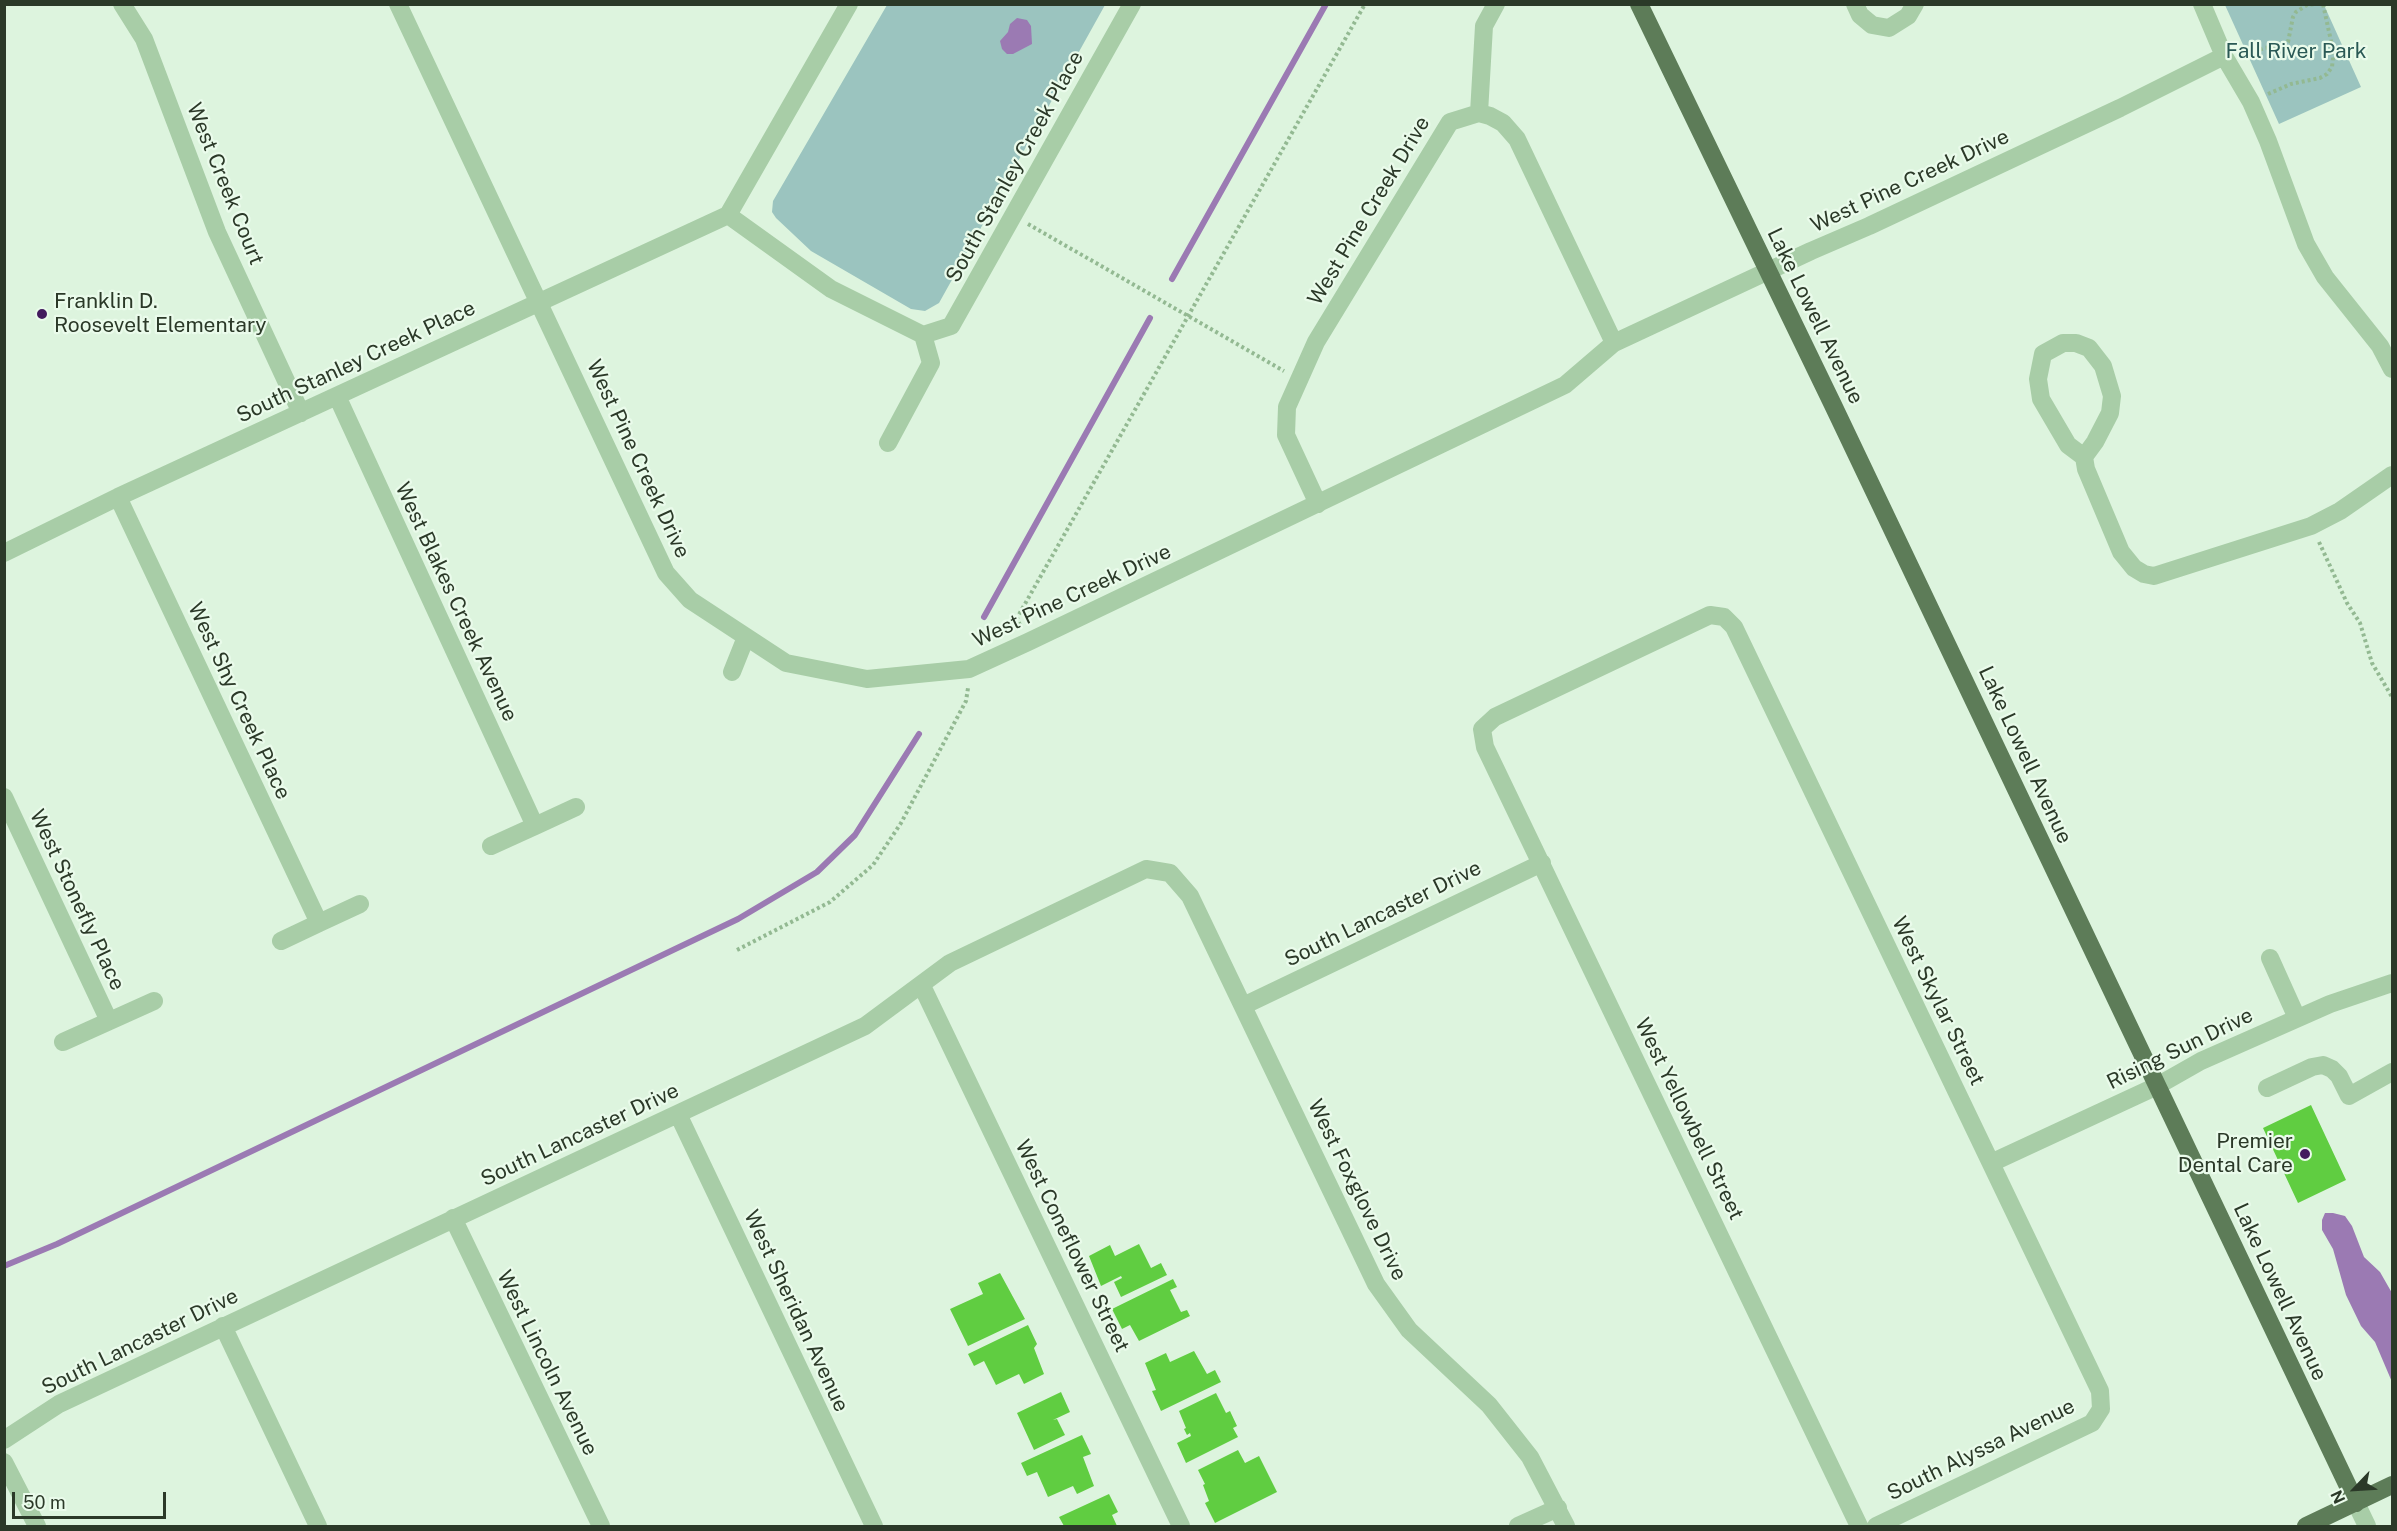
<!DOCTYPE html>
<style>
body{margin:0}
#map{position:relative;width:2397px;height:1531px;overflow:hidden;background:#ddf4de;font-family:"Public Sans",sans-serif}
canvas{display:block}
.frame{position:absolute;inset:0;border:6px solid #2b3928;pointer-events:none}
.north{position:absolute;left:2325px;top:1459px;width:60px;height:60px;-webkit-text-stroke:4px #eafbeb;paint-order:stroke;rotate:245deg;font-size:16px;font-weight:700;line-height:24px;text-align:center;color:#2b3928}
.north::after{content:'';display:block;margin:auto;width:21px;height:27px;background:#2b3928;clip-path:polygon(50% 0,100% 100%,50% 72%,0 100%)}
.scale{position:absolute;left:12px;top:1492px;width:154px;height:27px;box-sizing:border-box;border:3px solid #2b3928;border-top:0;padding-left:8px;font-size:18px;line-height:21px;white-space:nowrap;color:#2b3928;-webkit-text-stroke:4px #eafbeb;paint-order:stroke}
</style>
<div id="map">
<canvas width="2397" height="1531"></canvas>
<div class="frame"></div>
<div class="north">N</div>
<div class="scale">50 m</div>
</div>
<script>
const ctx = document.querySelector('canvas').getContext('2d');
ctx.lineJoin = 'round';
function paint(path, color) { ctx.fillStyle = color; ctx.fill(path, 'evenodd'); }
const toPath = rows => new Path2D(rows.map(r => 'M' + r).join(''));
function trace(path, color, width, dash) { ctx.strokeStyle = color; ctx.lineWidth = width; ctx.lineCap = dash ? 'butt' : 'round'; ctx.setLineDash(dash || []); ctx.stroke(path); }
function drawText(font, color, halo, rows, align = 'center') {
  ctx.font = font + ' "Public Sans",sans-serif'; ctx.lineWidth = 4.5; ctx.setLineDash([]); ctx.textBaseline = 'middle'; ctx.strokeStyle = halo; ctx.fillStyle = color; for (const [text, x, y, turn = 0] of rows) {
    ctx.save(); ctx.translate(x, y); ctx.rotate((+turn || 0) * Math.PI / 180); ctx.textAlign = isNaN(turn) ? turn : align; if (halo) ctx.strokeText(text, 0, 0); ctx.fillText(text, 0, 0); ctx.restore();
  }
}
const green = toPath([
 [887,5,1105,5,939,303,925,311,911,309,811,251,776,218,772,212,773,201],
 [2225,5,2324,5,2361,87,2279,124]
]);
const water = toPath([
 [1017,18,1027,20,1031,26,1032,44,1013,54,1007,54,1002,49,1000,41,1008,32,1010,24],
 [2325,1213,2333,1213,2345,1216,2352,1226,2364,1257,2380,1272,2392,1293,2392,1382,2375,1342,2361,1326,2346,1295,2333,1249,2322,1230,2322,1220]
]);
const stream = toPath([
 [1172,279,1326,4],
 [984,617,1150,318],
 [4,1266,57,1244,738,919,817,872,855,835,919,734]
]);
const building = toPath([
 [2311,1105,2346,1180,2298,1203,2263,1128],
 [1139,1244,1151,1268,1161,1263,1167,1275,1121,1297,1114,1282,1122,1278,1121,1276,1101,1286,1089,1256,1110,1245,1115,1256],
 [1000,1273,1025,1319,968,1346,950,1309,983,1294,978,1283],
 [1173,1279,1177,1287,1170,1290,1181,1312,1187,1310,1190,1316,1139,1341,1130,1325,1122,1329,1112,1309],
 [1028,1325,1037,1344,1034,1348,1044,1374,1024,1384,1019,1374,996,1385,984,1361,974,1366,968,1354],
 [1194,1351,1207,1374,1215,1370,1221,1382,1161,1411,1152,1391,1156,1390,1145,1363,1166,1353,1170,1362],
 [1061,1392,1070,1412,1053,1420,1057,1419,1065,1435,1034,1450,1017,1413],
 [1216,1393,1226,1413,1230,1411,1237,1426,1233,1428,1238,1437,1186,1463,1177,1443,1191,1436,1190,1433,1187,1435,1184,1429,1186,1428,1179,1411],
 [1082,1435,1091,1454,1083,1457,1094,1486,1077,1494,1073,1486,1048,1497,1037,1472,1027,1476,1021,1463],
 [1238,1450,1245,1463,1259,1456,1277,1492,1215,1523,1205,1503,1209,1501,1203,1485,1205,1484,1198,1470],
 [1109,1494,1118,1512,1112,1515,1117,1526,1064,1526,1059,1517]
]);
const path = toPath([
 [2316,4,2342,4],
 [2243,56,2264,48,2284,46,2288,42,2293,17,2296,12,2307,5,2315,4],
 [2268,94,2291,84,2320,78,2327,74,2332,67,2333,58,2331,41,2323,4],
 [1028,224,1284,371],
 [2319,542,2347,603,2360,623,2372,663,2392,697],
 [1020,625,1017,618,1365,4],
 [737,950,830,902,873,865,901,823,966,701,968,688]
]);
const minor = toPath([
 [122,4,144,39,217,232,301,413],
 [398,4,666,573,690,600,786,663,867,679,969,669,1028,642,1565,385,1614,343,1811,251,1869,226,2120,108,2224,56],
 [1855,4,1860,15,1872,25,1889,28,1908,16,1915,4],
 [2202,4,2224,56,2251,102,2268,141,2306,244,2325,277,2380,346,2392,369],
 [1479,113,1484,26,1496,4],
 [728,215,831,289,923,335,951,326,1132,4],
 [337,396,535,826,491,846],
 [888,443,931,363,923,335],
 [2084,457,2068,445,2041,399,2038,379,2043,354,2063,343,2076,343,2089,348,2103,366,2112,396,2110,413,2095,442,2084,457,2086,469,2121,552,2134,568,2144,574,2154,576,2311,526,2340,511,2392,475],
 [118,497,319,923,281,941],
 [1318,504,1286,435,1287,407,1316,342,1450,122,1479,113,1490,116,1503,123,1517,139,1614,343],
 [4,553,118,497,728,215,849,4],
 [732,672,746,637],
 [4,797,109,1021],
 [535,826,576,807],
 [319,923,360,904],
 [2270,958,2297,1018],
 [922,986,1181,1526],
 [1243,1006,1542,863],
 [63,1042,154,1001],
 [2267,1088,2312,1067,2323,1065,2332,1069,2339,1076,2349,1096,2392,1072],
 [678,1114,874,1526],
 [1991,1163,2157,1086,2201,1061,2330,1004,2392,983],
 [453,1218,601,1526],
 [223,1326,318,1526],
 [4,1440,59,1404,865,1026,950,963,1146,869,1170,873,1190,896,1376,1284,1409,1330,1489,1405,1530,1457,1566,1526],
 [4,1462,37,1526],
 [2356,1503,2367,1526],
 [1518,1526,1558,1508],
 [1859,1526,1485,747,1482,729,1495,717,1710,615,1724,617,1734,627,2100,1391,2101,1409,2092,1423,1876,1526]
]);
const major = toPath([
 [1639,4,1833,405,2356,1503],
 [2306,1526,2392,1485]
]);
const markers = [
 [42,314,6,"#431b5e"],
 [2305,1154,6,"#431b5e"]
];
const parkNames = [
 ["Fall River Park",2296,52]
];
const streetNames = [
 ["South Stanley Creek Place",1015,167,-61],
 ["West Pine Creek Drive",1910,181,-25],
 ["West Creek Court",225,184,68],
 ["West Pine Creek Drive",1369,211,-59],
 ["Lake Lowell Avenue",1815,316,64],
 ["South Stanley Creek Place",356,362,-25],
 ["West Pine Creek Drive",638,459,65],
 ["West Pine Creek Drive",1072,596,-25],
 ["West Blakes Creek Avenue",456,602,65],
 ["West Shy Creek Place",239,701,65],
 ["Lake Lowell Avenue",2025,755,65],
 ["West Stonefly Place",77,900,65],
 ["South Lancaster Drive",1383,914,-26],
 ["West Skylar Street",1938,1001,64],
 ["Rising Sun Drive",2180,1049,-26],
 ["West Yellowbell Street",1689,1119,64],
 ["South Lancaster Drive",580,1135,-25],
 ["West Foxglove Drive",1357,1190,64],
 ["West Coneflower Street",1072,1246,64],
 ["Lake Lowell Avenue",2280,1292,65],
 ["West Sheridan Avenue",796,1311,65],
 ["South Lancaster Drive",140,1342,-26],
 ["West Lincoln Avenue",547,1363,64],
 ["South Alyssa Avenue",1981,1450,-26]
];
const poiNames = [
 ["Franklin D.",54,302],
 ["Roosevelt Elementary",54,326],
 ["Premier",2293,1142,"right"],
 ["Dental Care",2293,1166,"right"]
];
paint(green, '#9bc4bf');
paint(water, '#9b7ab3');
trace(stream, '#9b7ab3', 6);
paint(building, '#60cd41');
trace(path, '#93b992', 4, [3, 3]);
trace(minor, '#a8cda7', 18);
trace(major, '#5d7c58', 18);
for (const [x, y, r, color] of markers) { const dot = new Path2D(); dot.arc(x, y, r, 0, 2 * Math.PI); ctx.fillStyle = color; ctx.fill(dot); trace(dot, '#eafbeb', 2); }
drawText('21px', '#2a5955', '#eafbeb', parkNames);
drawText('21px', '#2b3928', '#eafbeb', streetNames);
drawText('21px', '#2b3928', '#eafbeb', poiNames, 'left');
</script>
